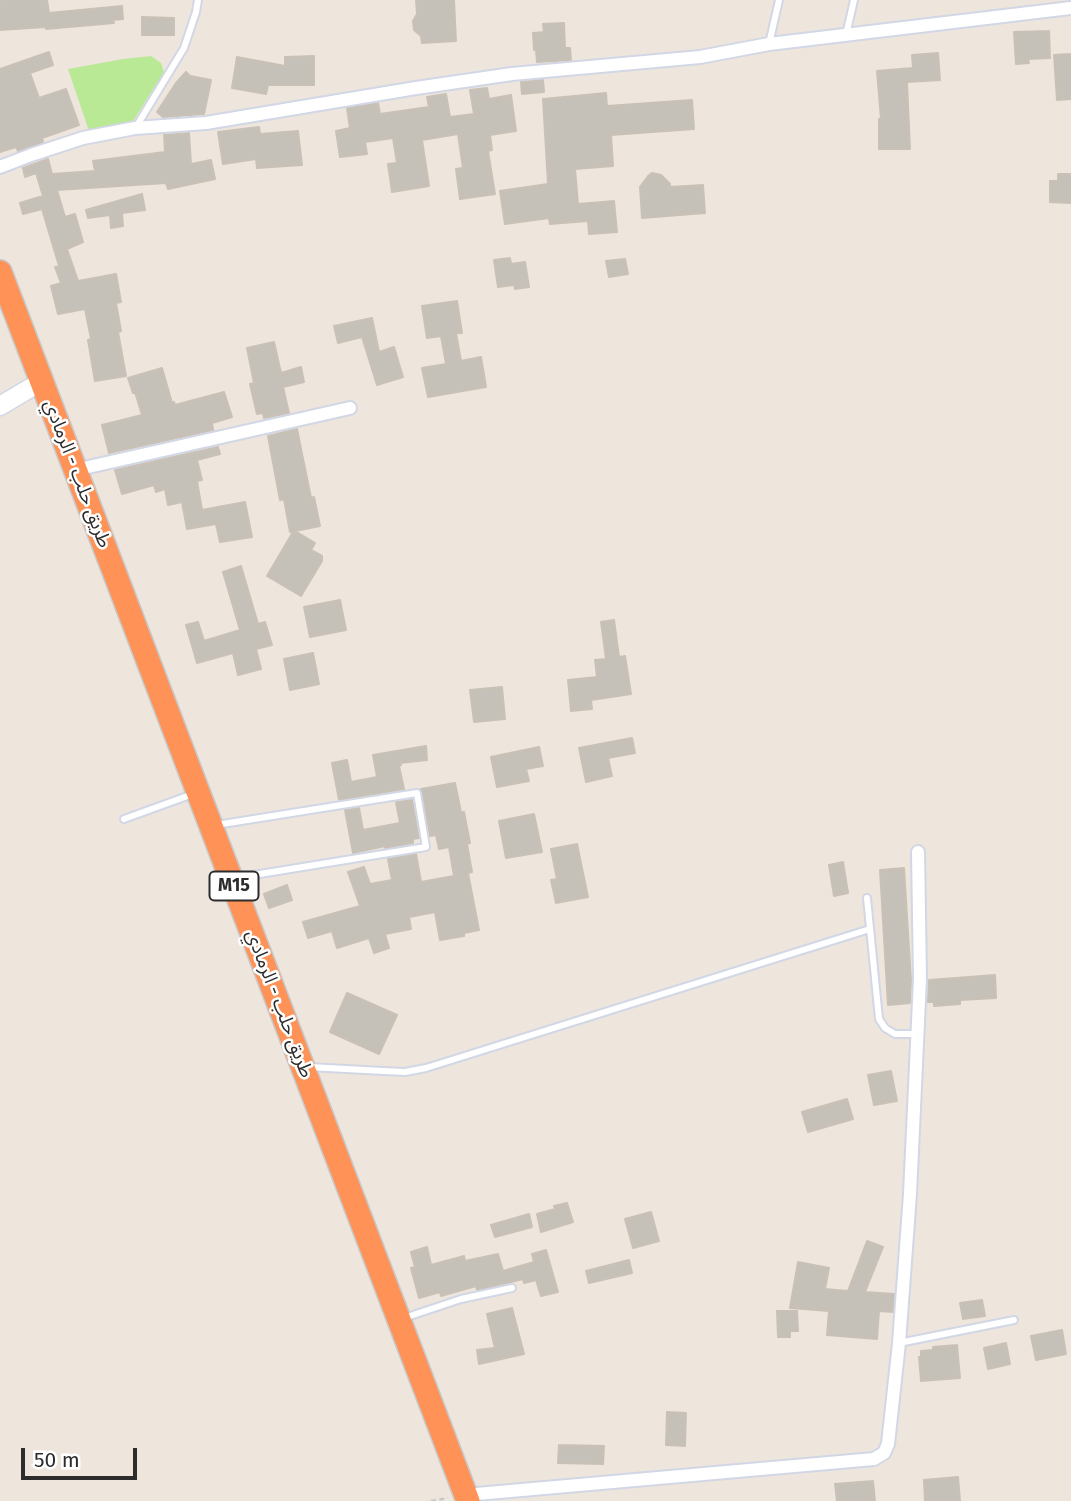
<!DOCTYPE html>
<meta charset="utf-8">
<style>
body{margin:0}
#map{position:relative;width:1071px;height:1501px;overflow:hidden;background:#eee5dd;font-family:"Fira Sans",sans-serif}
canvas{display:block}
.scale{position:absolute;left:21px;top:1448px;width:116px;height:32px;box-sizing:border-box;border:4px solid #2c2c2c;border-top:0;padding-left:9px;font-size:21px;line-height:24px;white-space:nowrap;color:#2c2c2c;-webkit-text-stroke:5px #fff;paint-order:stroke}
</style>
<div id="map">
<canvas width="1071" height="1501"></canvas>
<div class="scale">50 m</div>
</div>
<script>
const ctx = document.querySelector('canvas').getContext('2d');
ctx.lineJoin = 'round';
function paint(path, color) { ctx.fillStyle = color; ctx.fill(path, 'evenodd'); }
const toPath = rows => new Path2D(rows.map(r => 'M' + r).join(''));
function trace(path, color, width, dash) { ctx.strokeStyle = color; ctx.lineWidth = width; ctx.lineCap = dash ? 'butt' : 'round'; ctx.setLineDash(dash || []); ctx.stroke(path); }
function drawText(font, color, halo, rows, align = 'center') {
  ctx.font = font + ' "Fira Sans","Noto Sans Arabic",sans-serif'; ctx.lineWidth = 5; ctx.setLineDash([]); ctx.textBaseline = 'middle'; ctx.strokeStyle = halo; ctx.fillStyle = color; for (const [text, x, y, turn = 0] of rows) {
    ctx.save(); ctx.translate(x, y); ctx.rotate((+turn || 0) * Math.PI / 180); ctx.textAlign = isNaN(turn) ? turn : align; if (halo) ctx.strokeText(text, 0, 0); ctx.fillText(text, 0, 0); ctx.restore();
  }
}
const green = toPath([
 [151,56,161,63,164,72,132,123,89,131,68,69,123,59]
]);
const building = toPath([
 [0,0,47,0,49,13,122,6,123,19,113,20,114,23,46,29,46,27,0,30,0,0],
 [416,0,454,0,456,41,422,43,421,36,414,30,413,21,417,14,416,0],
 [142,17,174,18,174,35,142,35,142,17],
 [564,23,565,48,570,48,571,60,537,62,536,50,534,50,533,33,544,32,543,24,564,23],
 [1049,31,1050,58,1028,59,1029,63,1016,64,1014,32,1049,31],
 [49,52,53,65,30,73,39,98,66,89,79,125,42,138,43,142,18,151,16,147,0,152,0,69,49,52],
 [938,53,940,80,907,82,910,149,879,149,879,119,881,119,877,71,913,68,912,55,938,53],
 [1071,54,1071,99,1057,100,1054,55,1071,54],
 [314,56,314,85,268,85,266,94,232,88,237,57,285,66,285,57,314,56],
 [186,72,190,76,211,80,204,114,163,117,157,112,176,83,186,72],
 [543,80,544,92,522,94,521,82,543,80],
 [487,88,489,99,511,95,516,131,490,135,492,150,488,151,495,194,460,199,456,169,463,168,458,134,422,140,429,186,392,192,388,164,397,163,393,138,365,142,367,154,340,157,336,131,350,128,347,108,378,103,380,114,429,107,427,97,446,94,450,117,474,114,470,90,487,88],
 [606,93,607,106,692,100,694,129,611,135,613,166,575,169,578,204,614,201,617,232,589,234,588,221,550,224,549,218,505,224,500,191,548,184,543,99,606,93],
 [259,127,260,134,298,131,302,165,257,168,256,159,223,164,218,132,259,127],
 [189,133,191,164,211,160,215,179,168,189,166,183,57,190,65,217,75,214,83,242,67,249,78,281,116,274,121,302,116,303,121,331,118,332,126,376,95,381,88,340,91,339,85,309,58,314,51,286,61,283,55,267,59,266,42,209,23,214,20,203,43,196,36,173,25,177,23,168,48,159,52,174,95,171,93,161,165,152,164,135,189,133],
 [652,173,661,175,670,184,670,187,703,185,705,213,642,218,640,187,648,176,652,173],
 [1058,174,1071,174,1071,203,1050,202,1050,181,1058,181,1058,174],
 [142,194,145,210,122,213,123,226,111,228,110,215,88,218,86,210,142,194],
 [510,258,511,264,525,262,529,287,515,289,514,285,498,287,494,260,510,258],
 [625,259,628,274,609,277,606,261,625,259],
 [457,301,462,333,456,333,461,361,481,357,486,387,428,397,422,368,446,364,441,336,427,338,422,306,457,301],
 [372,318,379,352,394,347,403,377,377,385,362,337,338,343,334,326,372,318],
 [274,342,281,373,301,367,304,382,283,387,289,413,264,418,263,413,257,414,250,384,254,383,247,348,274,342],
 [162,368,172,403,174,402,175,405,224,392,232,417,212,423,213,430,109,453,102,425,142,415,135,392,133,393,128,378,162,368],
 [297,429,311,498,314,497,320,526,295,531,315,543,311,550,322,556,322,561,301,596,267,576,293,532,290,532,284,499,280,500,268,436,297,429],
 [218,447,220,454,197,460,202,480,197,481,202,510,245,502,252,537,220,542,216,524,187,529,182,502,168,505,165,489,156,492,154,485,122,494,115,470,218,447],
 [241,566,258,624,265,622,272,645,256,649,261,669,238,675,233,653,197,663,186,625,198,622,204,641,240,630,223,572,241,566],
 [340,600,346,630,310,637,304,607,340,600],
 [614,620,619,657,625,656,631,694,591,700,592,709,571,711,568,680,597,677,595,660,606,659,601,622,614,620],
 [313,653,319,684,290,690,284,659,313,653],
 [502,687,505,719,474,722,470,690,502,687],
 [632,738,635,753,608,758,612,776,586,782,579,748,632,738],
 [426,746,427,760,400,763,401,765,399,766,404,789,339,800,332,763,347,760,351,782,377,777,373,755,426,746],
 [539,747,543,766,526,769,529,781,497,787,491,757,539,747],
 [455,783,461,812,464,812,470,843,467,844,472,872,468,873,479,930,464,933,464,936,440,940,435,912,409,917,411,929,385,934,389,948,374,953,369,938,337,948,332,931,308,938,303,922,360,906,348,872,364,867,370,884,392,880,388,859,416,854,421,882,454,876,449,847,439,849,436,835,430,836,421,789,455,783],
 [412,800,419,838,413,839,413,843,385,848,385,846,353,853,345,810,359,808,363,830,400,823,396,802,412,800],
 [534,814,542,852,506,858,499,821,534,814],
 [577,844,588,897,556,903,551,880,557,879,551,849,577,844],
 [843,862,848,893,834,896,829,865,843,862],
 [904,868,911,981,910,1003,888,1005,880,870,904,868],
 [287,885,292,900,269,908,264,894,287,885],
 [995,975,996,998,960,1000,960,1004,934,1006,934,1002,928,1002,929,980,995,975],
 [347,993,397,1015,379,1054,330,1032,347,993],
 [891,1071,897,1101,874,1105,868,1075,891,1071],
 [847,1099,853,1119,808,1132,802,1112,847,1099],
 [567,1203,573,1222,541,1232,537,1214,555,1209,554,1206,567,1203],
 [651,1212,659,1241,633,1248,625,1219,651,1212],
 [529,1214,532,1227,495,1237,491,1225,529,1214],
 [867,1241,883,1247,865,1292,894,1294,893,1312,879,1311,877,1339,827,1335,829,1311,790,1308,798,1262,829,1268,825,1289,848,1291,867,1241],
 [427,1247,431,1265,464,1256,465,1261,498,1254,503,1271,534,1262,532,1254,546,1250,558,1292,541,1296,536,1280,524,1283,523,1279,477,1290,476,1286,441,1296,440,1292,419,1298,411,1268,415,1267,411,1252,427,1247],
 [629,1260,632,1273,589,1283,586,1271,629,1260],
 [982,1300,985,1316,963,1319,960,1303,982,1300],
 [512,1308,524,1354,479,1364,477,1350,495,1348,487,1314,512,1308],
 [777,1311,797,1311,798,1331,790,1331,790,1337,778,1337,777,1311],
 [1062,1330,1066,1354,1036,1360,1031,1336,1062,1330],
 [1006,1343,1010,1364,988,1369,984,1348,1006,1343],
 [957,1345,960,1378,921,1381,919,1357,921,1357,921,1351,933,1350,933,1347,957,1345],
 [667,1412,686,1413,685,1446,666,1445,667,1412],
 [559,1445,604,1446,603,1464,558,1463,559,1445],
 [958,1477,960,1501,925,1501,924,1480,958,1477],
 [873,1481,875,1501,837,1501,835,1484,873,1481]
]);
const path = toPath([
 [431,1501,448,1498]
]);
const lane = toPath([
 [846,35,854,0],
 [769,44,779,0],
 [136,127,184,48,196,12,198,0],
 [124,819,193,794],
 [216,825,417,793,426,847,235,878],
 [867,898,879,1019,885,1028,895,1034,917,1034],
 [309,1067,383,1071,405,1072,426,1068,870,929],
 [404,1318,461,1299,512,1288],
 [899,1343,1014,1320]
]);
const street = toPath([
 [0,167,31,155,83,138,135,128,206,123,416,88,512,74,700,57,769,44,1071,8],
 [75,470,350,408],
 [465,1495,874,1459,884,1453,888,1444,899,1343,910,1194,920,979,918,852]
]);
const secondary = toPath([
 [0,406,42,381]
]);
const highway = toPath([
 [0,272,468,1501]
]);
const shields = [
 [234,886,49]
];
const shieldNames = [
 ["M15",234,886]
];
const streetNames = [
 ["طريق حلب - الرمادي",77,474,69],
 ["طريق حلب - الرمادي",279,1004,69]
];
paint(green, '#b9e995');
paint(building, '#c6c1b8');
trace(building, '#cac1b6', 2);
trace(lane, '#d2d7e5', 10);
trace(street, '#d2d7e5', 16);
trace(secondary, '#d2d7e5', 21);
trace(highway, '#c8c8c8', 26);
trace(path, '#c8c8c8', 2.5, [5, 3.5]);
trace(lane, '#fff', 6);
trace(street, '#fff', 12);
trace(secondary, '#fff', 18);
trace(highway, '#ff9257', 23);
for (const [x, y, w] of shields) { const box = new Path2D(); box.roundRect(x - w / 2, y - 14.5, w, 29, 5); ctx.fillStyle = '#fff'; ctx.fill(box); trace(box, '#2c2c2c', 2); }
drawText('bold 18px', '#2c2c2c', null, shieldNames);
drawText('19px', '#2c2c2c', '#fff', streetNames);
</script>
